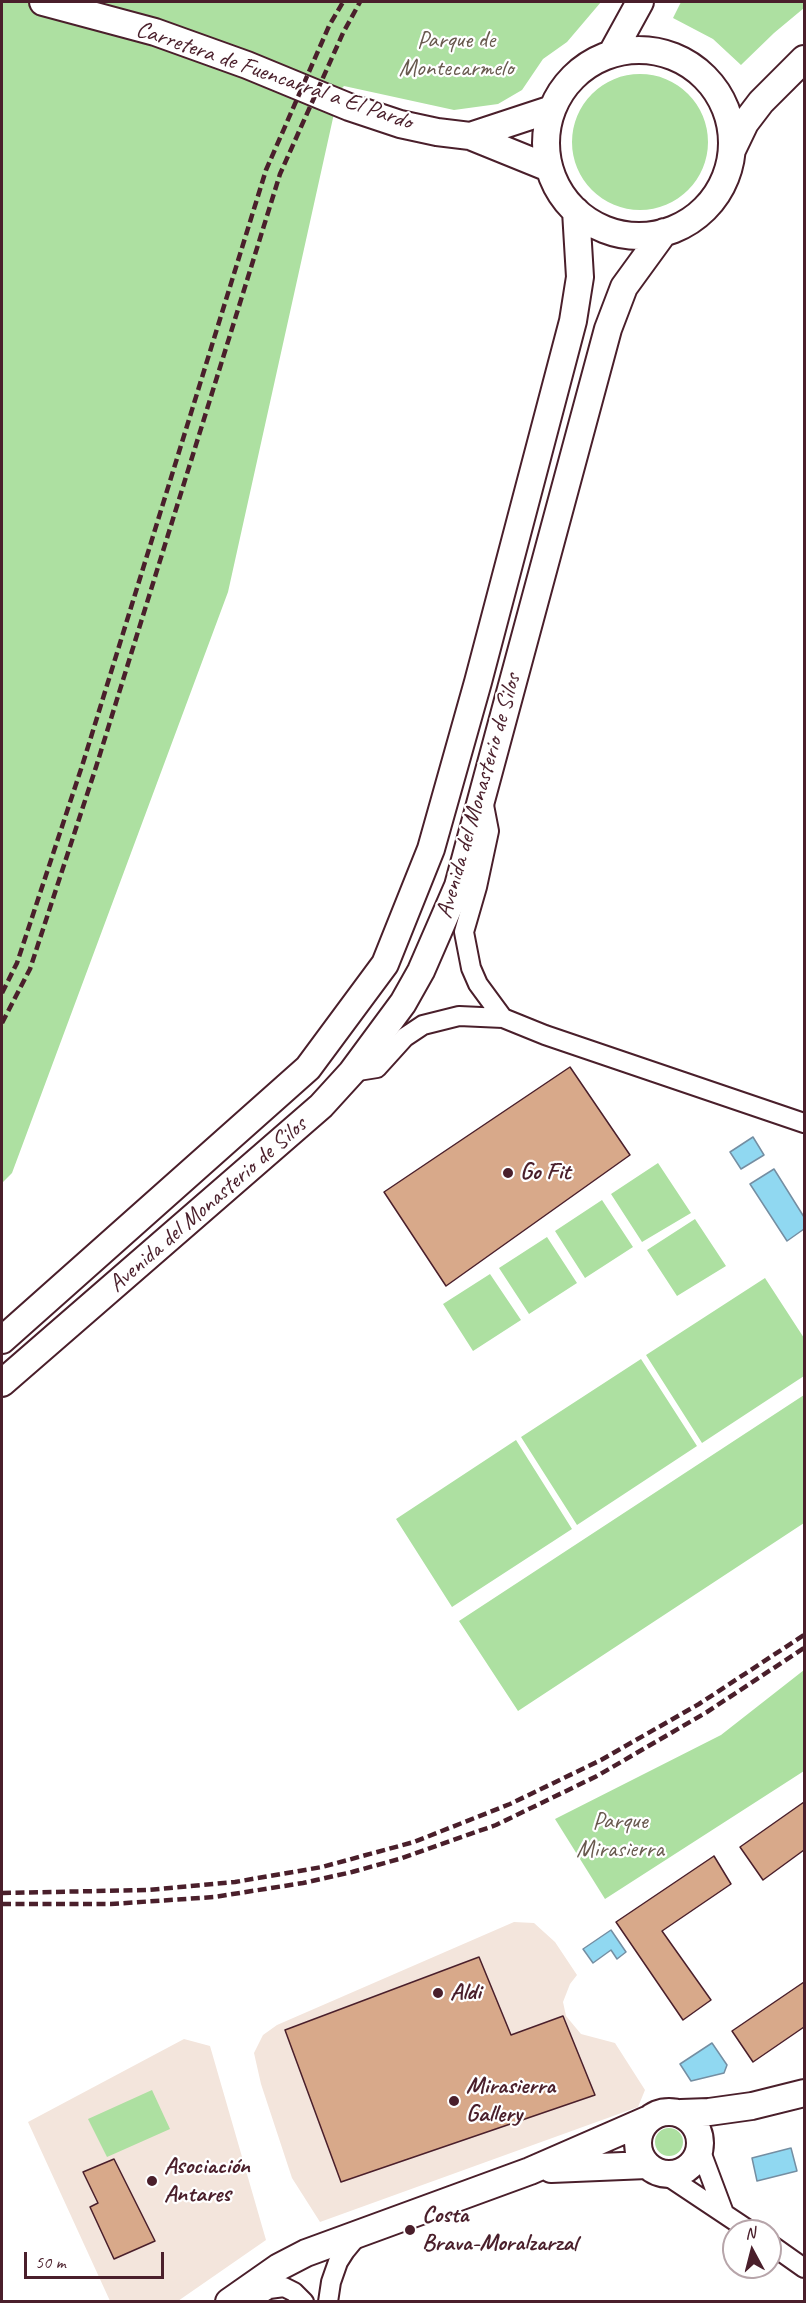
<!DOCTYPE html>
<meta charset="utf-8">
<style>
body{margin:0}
#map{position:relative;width:806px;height:2303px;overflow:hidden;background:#fff;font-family:Caveat,sans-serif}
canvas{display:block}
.frame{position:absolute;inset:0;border:3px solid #4a1f2b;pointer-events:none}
.north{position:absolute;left:722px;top:2219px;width:60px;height:60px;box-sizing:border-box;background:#fff;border:2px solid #b7a5aa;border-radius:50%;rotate:353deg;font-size:16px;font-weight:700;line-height:24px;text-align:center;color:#4a1f2b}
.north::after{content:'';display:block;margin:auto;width:21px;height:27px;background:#4a1f2b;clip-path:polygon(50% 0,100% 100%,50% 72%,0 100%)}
.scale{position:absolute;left:24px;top:2252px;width:140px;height:27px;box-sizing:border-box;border:3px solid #4a1f2b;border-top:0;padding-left:8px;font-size:18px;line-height:21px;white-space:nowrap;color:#4a1f2b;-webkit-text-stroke:4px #fff;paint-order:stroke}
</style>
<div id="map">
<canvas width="806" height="2303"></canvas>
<div class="frame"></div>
<div class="north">N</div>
<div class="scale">50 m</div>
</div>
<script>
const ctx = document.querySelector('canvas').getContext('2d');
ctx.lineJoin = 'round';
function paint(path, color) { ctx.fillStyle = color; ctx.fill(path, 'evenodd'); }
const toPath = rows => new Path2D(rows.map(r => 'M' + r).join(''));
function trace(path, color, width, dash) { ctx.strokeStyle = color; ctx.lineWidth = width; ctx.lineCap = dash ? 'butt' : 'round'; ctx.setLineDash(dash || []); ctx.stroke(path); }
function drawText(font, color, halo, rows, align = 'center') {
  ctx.font = font + ' Caveat,sans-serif'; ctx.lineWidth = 4.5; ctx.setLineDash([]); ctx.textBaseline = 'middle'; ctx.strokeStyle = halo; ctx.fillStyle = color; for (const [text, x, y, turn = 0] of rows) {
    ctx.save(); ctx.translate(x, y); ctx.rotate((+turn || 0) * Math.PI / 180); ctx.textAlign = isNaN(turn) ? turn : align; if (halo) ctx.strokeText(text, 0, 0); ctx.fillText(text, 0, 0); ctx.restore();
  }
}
const built = toPath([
 [514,1922,534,1923,555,1942,577,1975,570,1984,563,2002,566,2016,581,2034,615,2043,645,2090,638,2107,320,2222,292,2178,261,2084,254,2053,263,2035,277,2025],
 [184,2039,210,2046,266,2240,178,2301,110,2301,28,2122]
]);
const green = toPath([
 [2,2,601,2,567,42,543,59,522,90,498,104,454,110,344,86,339,91,228,592,12,1173,2,1183],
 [681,2,804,2,804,8,774,33,741,65,713,39,673,18],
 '572 142a68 68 0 1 1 136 0a68 68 0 1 1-136 0Z',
 [658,1163,691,1213,642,1242,611,1194],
 [602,1200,633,1247,585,1278,555,1231],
 [695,1219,726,1266,677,1296,647,1250],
 [547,1237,577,1283,529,1314,499,1268],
 [490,1274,521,1320,473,1351,443,1304],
 [765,1278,804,1338,804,1376,702,1443,646,1355],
 [641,1359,697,1446,577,1525,521,1437],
 [804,1395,804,1523,518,1711,459,1621],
 [516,1440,572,1529,452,1607,396,1519],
 [804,1670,804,1771,605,1899,555,1819,721,1735],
 [152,2090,170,2129,107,2157,88,2119],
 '655 2142a14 14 0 1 1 28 0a14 14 0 1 1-28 0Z'
]);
const water = toPath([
 [753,1137,764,1155,741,1169,730,1152,753,1137],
 [774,1169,804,1217,804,1229,787,1241,750,1184,774,1169],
 [611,1930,626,1952,617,1959,611,1950,593,1963,583,1949,611,1930],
 [712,2043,727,2065,724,2073,691,2081,680,2064,712,2043],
 [791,2148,797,2171,757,2181,752,2158,791,2148]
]);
const building = toPath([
 [570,1067,630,1155,446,1286,384,1192,570,1067],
 [804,1802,804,1850,763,1880,740,1847,804,1802],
 [714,1856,731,1884,662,1931,711,2000,683,2020,616,1922,714,1856],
 [479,1957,511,2035,563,2016,595,2095,341,2182,285,2030,479,1957],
 [804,1982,804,2027,753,2062,732,2031,804,1982],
 [114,2159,155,2241,114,2259,90,2207,98,2203,83,2172,114,2159]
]);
const street = toPath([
 [483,800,489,831,477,887,464,932,471,968,478,984,503,1018],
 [352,1072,377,1068,405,1037,423,1025,459,1016,503,1018,545,1035,804,1123],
 [700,2149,724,2213],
 [663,2173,750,2231],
 [770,2244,804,2268],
 [249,2301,269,2289,284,2287,294,2292,304,2302],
 [328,2302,331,2282,338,2262,345,2251,359,2234]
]);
const secondary = toPath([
 [43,2,155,32,247,65,349,107,400,124,437,132,470,136,549,168],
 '546 143a93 93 0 1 1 186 0a93 93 0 1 1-186 0Z',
 [612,53,640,2],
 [470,136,552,109],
 [732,150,745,123,761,102,804,59],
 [2,1340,308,1068,385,964,431,849,478,682,573,321,580,277,576,211],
 [2,1383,321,1106,352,1072,403,1003,421,971,458,886,608,329,624,287,664,232],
 '638 2143a31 31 0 1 1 62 0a31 31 0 1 1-62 0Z',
 [681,2113,709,2112,752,2106,804,2093],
 [551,2169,647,2165],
 [229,2302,279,2267,306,2253,530,2171,647,2120]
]);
const rail = toPath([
 [2,993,17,963,83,763,266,170,329,26,343,2],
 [2,1023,30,969,96,767,280,174,343,33,360,2],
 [2,1893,148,1890,235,1882,322,1867,414,1842,510,1804,601,1760,699,1704,804,1635],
 [2,1904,111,1904,214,1897,303,1883,352,1872,399,1859,496,1825,597,1776,707,1712,804,1648]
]);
const markers = [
 [508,1173,6,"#4a1f2b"],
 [438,1993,6,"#4a1f2b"],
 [454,2101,6,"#4a1f2b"],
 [152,2181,6,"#4a1f2b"],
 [410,2230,6,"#4a1f2b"]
];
const parkNames = [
 ["Parque de",456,41],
 ["Montecarmelo",456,69],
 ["Parque",620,1822],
 ["Mirasierra",620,1850]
];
const streetNames = [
 ["Carretera de Fuencarral a El Pardo",274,76,19],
 ["Avenida del Monasterio de Silos",479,796,-74],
 ["Avenida del Monasterio de Silos",208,1205,-41]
];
const poiNames = [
 ["Go Fit",520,1173],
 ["Aldi",450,1993],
 ["Mirasierra",466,2087],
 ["Gallery",466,2115],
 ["Asociación",164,2167],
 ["Antares",164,2195],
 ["Costa",422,2216],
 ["Brava-Moralzarzal",422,2244]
];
paint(built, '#f3e5dc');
paint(green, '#ade0a1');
paint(water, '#90d8f1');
trace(water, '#748ea2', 1.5);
paint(building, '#d8a98a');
trace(building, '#4a1f2b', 1.5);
trace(street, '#4a1f2b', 22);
trace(secondary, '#4a1f2b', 30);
trace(street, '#fff', 18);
trace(secondary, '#fff', 26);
trace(rail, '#4a1f2b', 4.5, [9, 4.5]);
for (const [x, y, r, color] of markers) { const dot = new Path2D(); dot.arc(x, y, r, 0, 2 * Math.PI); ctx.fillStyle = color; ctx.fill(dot); trace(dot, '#fff', 2); }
drawText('24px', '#68594e', '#fff', parkNames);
drawText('24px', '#4a1f2b', '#fff', streetNames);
drawText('bold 24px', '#4a1f2b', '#fff', poiNames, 'left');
</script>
